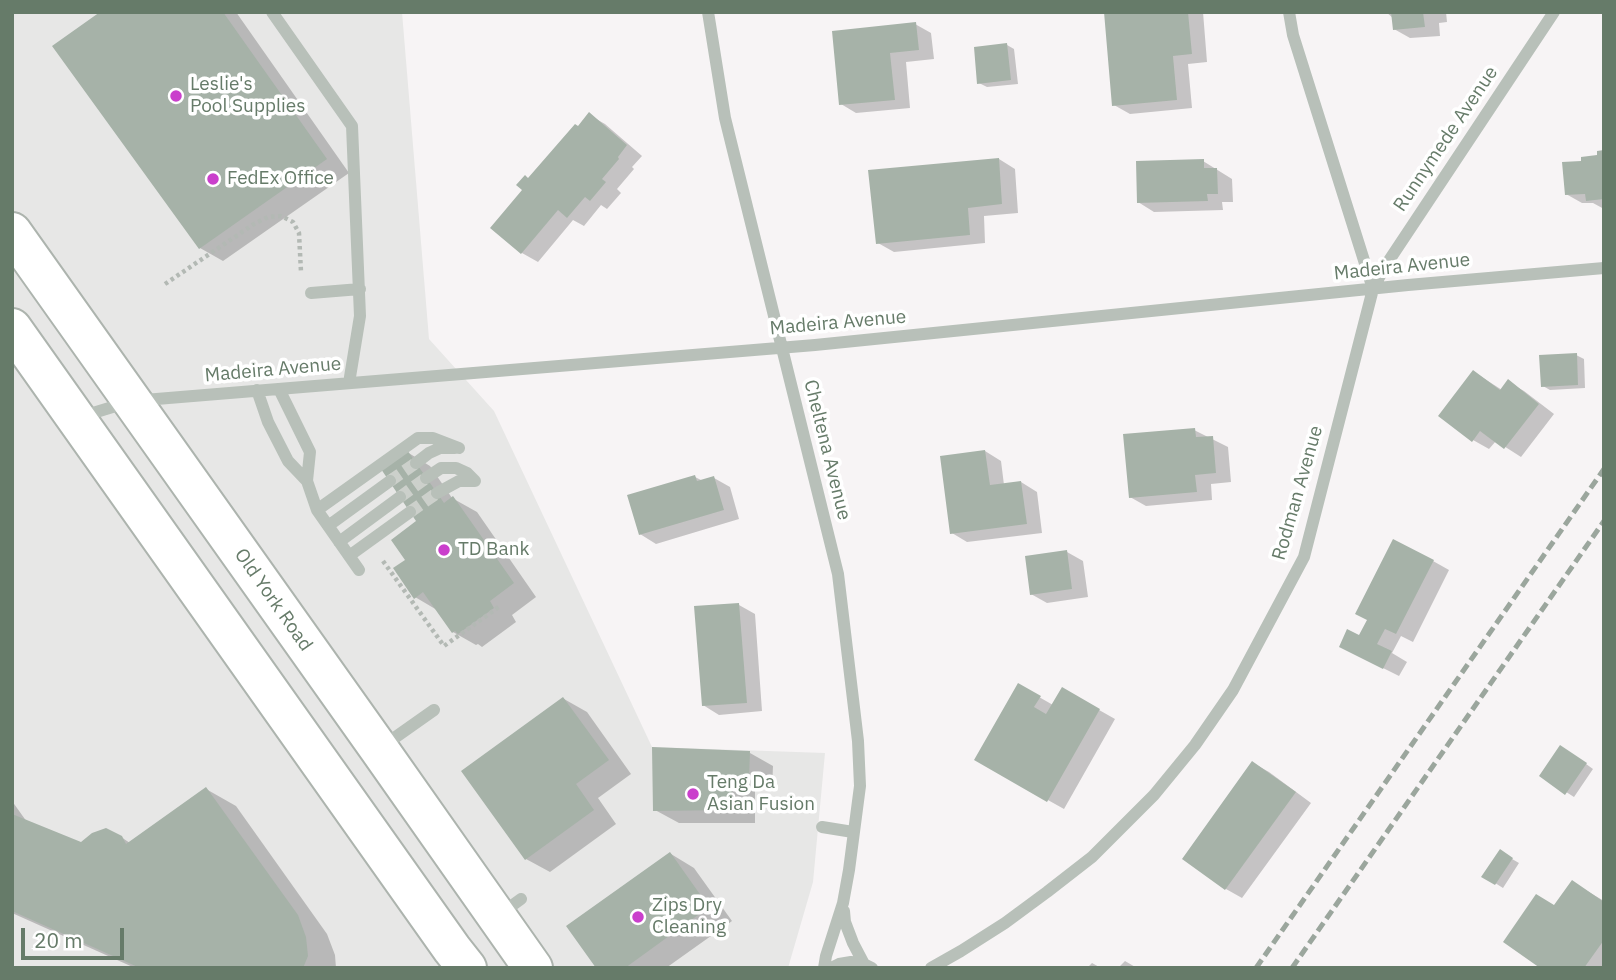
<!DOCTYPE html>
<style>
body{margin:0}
#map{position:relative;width:1616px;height:980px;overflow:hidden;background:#f7f4f5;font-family:"IBM Plex Sans",sans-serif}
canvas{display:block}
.frame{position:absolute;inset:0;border:14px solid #667b69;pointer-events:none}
.scale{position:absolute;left:21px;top:928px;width:103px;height:32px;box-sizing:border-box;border:4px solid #667b69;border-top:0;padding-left:9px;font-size:21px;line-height:24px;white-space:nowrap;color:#667b69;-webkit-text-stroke:5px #fff;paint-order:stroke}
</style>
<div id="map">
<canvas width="1616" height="980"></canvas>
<div class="frame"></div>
<div class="scale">20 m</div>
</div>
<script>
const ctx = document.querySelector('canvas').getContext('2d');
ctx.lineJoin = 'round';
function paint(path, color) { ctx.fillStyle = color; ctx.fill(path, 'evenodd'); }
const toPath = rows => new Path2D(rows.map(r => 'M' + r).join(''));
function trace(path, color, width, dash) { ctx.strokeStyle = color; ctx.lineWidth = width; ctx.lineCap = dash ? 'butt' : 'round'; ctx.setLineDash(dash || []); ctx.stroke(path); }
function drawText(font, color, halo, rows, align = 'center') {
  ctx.font = font + ' "IBM Plex Sans",sans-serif'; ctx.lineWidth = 7; ctx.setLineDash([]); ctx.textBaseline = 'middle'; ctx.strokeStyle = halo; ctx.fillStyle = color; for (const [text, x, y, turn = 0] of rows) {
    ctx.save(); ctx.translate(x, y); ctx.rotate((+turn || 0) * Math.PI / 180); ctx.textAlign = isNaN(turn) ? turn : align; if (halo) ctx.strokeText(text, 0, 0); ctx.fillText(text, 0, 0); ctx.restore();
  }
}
const built = toPath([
 [12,12,402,12,429,339,494,411,652,747,825,753,813,882,788,968,12,968]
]);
const shadow = toPath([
 [103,12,236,12,349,173,223,261,200,248],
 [1106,12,1203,12,1207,62,1188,64,1192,108,1130,114,1114,105],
 [1386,12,1446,12,1447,22,1439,23,1440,36,1410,38,1394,29,1393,18],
 [915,24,931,33,934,59,906,62,910,108,856,113,841,104],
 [1007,45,1014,49,1018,84,987,87,979,83],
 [589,115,605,124,642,156,632,167,634,169,617,189,621,193,607,209,601,205,584,226,573,220,538,262,522,253,524,190,529,180],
 [1604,152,1604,209,1593,203,1582,203,1566,194,1582,163,1599,157],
 [999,159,1015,169,1018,213,984,216,985,243,894,252,878,243],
 [1203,161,1232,179,1233,202,1222,202,1223,210,1154,212,1138,202],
 [1576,355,1584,359,1585,388,1550,390,1543,386],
 [1474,372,1502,390,1508,382,1524,391,1554,414,1521,457,1496,441,1489,449,1473,440],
 [1194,430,1228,447,1231,482,1211,484,1212,500,1146,506,1130,497],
 [985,451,1001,461,1004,485,1021,482,1037,492,1042,533,967,542,952,533],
 [407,452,430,466,452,498,477,512,536,597,512,615,516,622,482,647,478,644,476,645,453,632,437,610,415,597,407,560,419,522],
 [695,477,703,481,714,478,730,487,739,519,656,544,640,534],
 [1067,552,1083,561,1088,597,1047,603,1031,594],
 [1433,561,1449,570,1413,642,1401,636,1392,653,1407,662,1399,676,1357,655,1360,638],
 [739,605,755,614,762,711,719,715,703,705],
 [1018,685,1053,705,1062,689,1115,719,1064,809,976,760],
 [564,699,587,712,631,774,598,798,616,824,550,872,526,859],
 [1568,751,1593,769,1574,797,1541,776],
 [750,753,773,766,772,790,755,790,755,823,679,823,655,810],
 [1253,763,1269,772,1311,803,1242,898,1226,889,1184,858],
 [206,789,236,806,327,934,335,955,336,968,135,968,12,913,12,801,27,822,81,844,121,837,130,843],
 [1500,852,1519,863,1503,888,1484,876],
 [671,854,694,868,732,921,666,968,598,968],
 [1572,882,1604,901,1604,968,1543,968,1555,906],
 [1125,961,1137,968,1118,968],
 [1092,963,1101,968,1087,968]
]);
const building = toPath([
 [100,12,223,12,327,159,199,249,52,46],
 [1104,12,1188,12,1192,54,1173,56,1177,100,1112,106],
 [1391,12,1423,12,1425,27,1393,30],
 [916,22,919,50,890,53,895,100,839,105,832,31],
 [1007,43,1011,80,977,84,974,47],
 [589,112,627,145,618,157,619,159,602,179,606,182,590,201,585,197,567,218,558,210,521,254,490,228,522,190,516,185,525,175,528,178,575,124,578,126],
 [1604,150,1604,199,1586,201,1585,194,1565,195,1562,162,1581,161,1581,157,1597,155,1597,151],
 [999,158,1002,204,968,208,970,235,876,244,868,170],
 [1204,159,1204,168,1217,168,1218,194,1207,194,1208,201,1137,203,1136,161],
 [1577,353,1578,385,1541,387,1539,355],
 [1473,370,1500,390,1508,379,1539,404,1504,449,1480,431,1472,442,1438,416],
 [1195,428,1196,437,1213,436,1216,473,1195,475,1197,492,1129,498,1123,434],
 [407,450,444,503,453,496,514,583,490,601,494,608,458,634,455,631,452,633,423,592,414,599,393,568,405,560,391,540,416,521,381,469],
 [985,450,990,485,1021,481,1027,524,950,534,940,456],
 [695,475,697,481,714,476,724,510,639,535,627,495],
 [1393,539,1434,560,1396,634,1385,629,1377,644,1392,651,1383,669,1339,647,1347,629,1359,635,1367,620,1355,614],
 [1067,550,1072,589,1030,595,1025,556],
 [739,603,747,703,702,706,694,606],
 [1018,683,1041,696,1034,707,1046,714,1062,687,1100,709,1047,802,974,760],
 [563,697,609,760,576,784,594,810,525,860,461,771],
 [1560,745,1587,763,1565,795,1539,776],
 [652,747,750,751,749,778,732,778,732,810,653,811],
 [1252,761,1296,792,1225,890,1182,859],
 [206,787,298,915,306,937,308,956,303,968,140,968,12,911,12,814,81,842,92,833,106,828,122,836,126,844],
 [1500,849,1513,858,1495,885,1481,877],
 [670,852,709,907,625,968,596,968,566,926],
 [1572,880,1604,902,1604,940,1584,968,1540,968,1503,942,1536,894,1554,905]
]);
const minorTunnel = toPath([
 [390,481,416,463],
 [400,497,426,478],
 [410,512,437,493]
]);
const path = toPath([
 [165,284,254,224,268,217,281,216,293,222,299,233,301,272],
 [383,561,444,646,500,606]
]);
const minor = toPath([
 [272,12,352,126,360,316,349,383],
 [708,12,725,118,838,574,858,741,860,786,849,870,843,903,826,956,824,968],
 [1373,289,1384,268,1554,12],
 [311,293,360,289],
 [279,389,310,452,307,481,317,510,359,570],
 [257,390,268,422,288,461,307,481],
 [80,417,132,401,815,345,1408,285,1604,268],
 [416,463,429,453,440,448,455,448],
 [426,478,441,468,456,468,467,473,475,481],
 [437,493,459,481,475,481],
 [317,510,418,438,433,438,459,448],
 [328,526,390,481],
 [339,542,400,497],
 [349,556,410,512],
 [383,746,434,710],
 [822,827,853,832],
 [844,911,845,922,853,943,864,964],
 [499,915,521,899],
 [831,968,839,964,851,962,864,964,872,968],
 [931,968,961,951,1005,923,1047,892,1092,857,1154,795,1195,745,1233,690,1304,557,1373,289,1293,35,1289,12]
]);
const highway = toPath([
 [12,232,379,749,533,968],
 [12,328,452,949,467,968]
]);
const rail = toPath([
 [1256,968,1604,469],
 [1292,968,1604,521]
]);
const markers = [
 [176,96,7,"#ca3fcc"],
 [213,179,7,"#ca3fcc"],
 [444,550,7,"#ca3fcc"],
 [693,794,7,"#ca3fcc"],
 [638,917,7,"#ca3fcc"]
];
const poiNames = [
 ["Leslie's",190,85],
 ["Pool Supplies",190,107],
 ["FedEx Office",227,179],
 ["TD Bank",458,550],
 ["Teng Da",707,783],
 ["Asian Fusion",707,805],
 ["Zips Dry",652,906],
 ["Cleaning",652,928]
];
const streetNames = [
 ["Runnymede Avenue",1446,139,-56],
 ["Madeira Avenue",1402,267,-6],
 ["Madeira Avenue",838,323,-5],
 ["Madeira Avenue",273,370,-5],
 ["Cheltena Avenue",827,450,76],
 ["Rodman Avenue",1298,493,-74],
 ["Old York Road",273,600,55]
];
paint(built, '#e7e7e6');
paint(shadow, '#0003');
paint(building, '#a6b2a8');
trace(minorTunnel, '#ccd0cb', 12, [12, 6]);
trace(highway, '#adb4ae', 42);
trace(path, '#b3b9b4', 4.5, [3.5, 3.5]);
trace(minor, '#b8c0b9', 12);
trace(highway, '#fff', 38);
trace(rail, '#9ba69d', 5, [10, 5]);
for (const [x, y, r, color] of markers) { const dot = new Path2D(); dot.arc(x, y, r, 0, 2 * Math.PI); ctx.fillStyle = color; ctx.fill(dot); trace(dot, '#fff', 2.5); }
drawText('19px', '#667b69', '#fff', poiNames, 'left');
drawText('19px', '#667b69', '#fff', streetNames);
</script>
